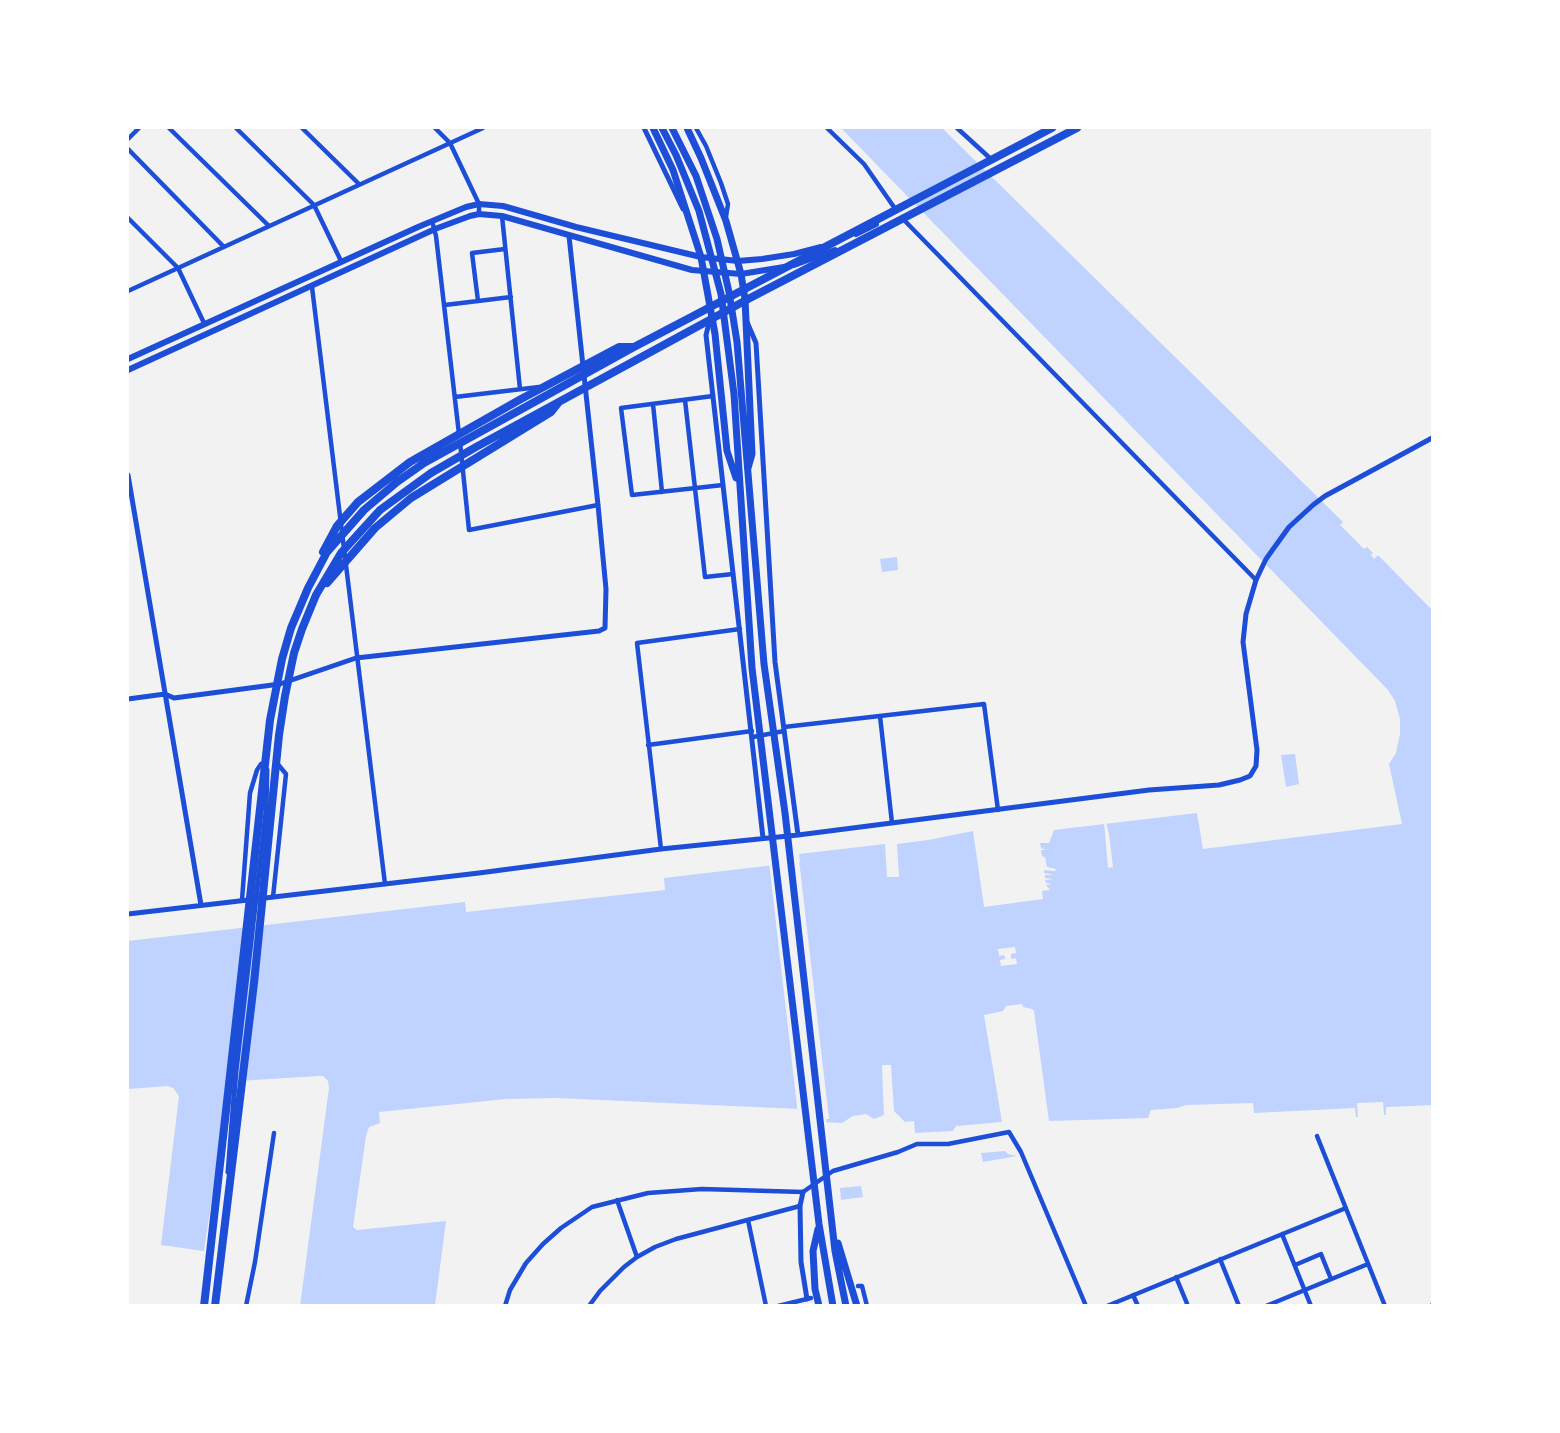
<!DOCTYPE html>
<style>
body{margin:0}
#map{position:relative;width:1560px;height:1433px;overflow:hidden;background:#f2f2f2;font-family:Jost,sans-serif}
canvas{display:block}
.frame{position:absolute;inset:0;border:129px solid #fff;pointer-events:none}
</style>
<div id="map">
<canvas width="1560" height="1433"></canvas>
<div class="frame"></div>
</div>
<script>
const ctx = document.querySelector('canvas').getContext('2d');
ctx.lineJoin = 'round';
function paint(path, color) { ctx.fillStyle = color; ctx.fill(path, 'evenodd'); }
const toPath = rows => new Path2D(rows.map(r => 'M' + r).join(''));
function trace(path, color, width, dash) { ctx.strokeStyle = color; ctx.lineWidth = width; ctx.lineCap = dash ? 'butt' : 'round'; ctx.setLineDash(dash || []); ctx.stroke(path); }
const water = toPath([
 [841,128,942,128,1343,522,1340,525,1364,549,1367,547,1373,553,1371,555,1374,559,1378,555,1432,610,1432,1105,1386,1107,1386,1115,1384,1115,1383,1102,1357,1103,1358,1117,1356,1117,1355,1108,1254,1113,1253,1103,1186,1105,1177,1108,1151,1110,1148,1118,1049,1121,1034,1011,1032,1009,1023,1007,1022,1004,1006,1006,1003,1011,984,1015,1002,1122,956,1126,953,1131,915,1133,914,1121,905,1122,894,1111,874,1119,866,1114,853,1116,842,1123,800,1121,799,1109,557,1098,506,1099,379,1112,380,1123,369,1127,366,1136,353,1227,357,1230,446,1221,435,1305,300,1306,329,1088,328,1081,323,1076,318,1076,238,1081,234,1083,228,1090,204,1251,161,1245,179,1096,173,1088,168,1086,128,1089,128,941,465,902,466,912,665,890,664,878,800,862,799,854,885,844,887,877,899,877,897,844,928,840,973,831,984,907,1043,899,1042,891,1050,890,1046,885,1052,884,1046,883,1045,880,1053,879,1045,878,1045,875,1054,875,1044,873,1044,870,1055,871,1056,869,1047,867,1045,857,1042,856,1041,850,1046,850,1041,848,1040,843,1049,843,1054,830,1197,813,1203,849,1402,824,1389,764,1396,753,1400,734,1400,719,1395,701,1388,690],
 [1015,947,1016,953,1011,954,1011,959,1016,958,1017,964,1001,966,1000,960,1005,959,1004,955,999,956,998,949],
 [897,557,898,570,882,572,880,559],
 [1295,754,1299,784,1286,787,1281,755],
 [1005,1151,1008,1154,1017,1156,983,1162,981,1153],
 [861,1186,863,1197,841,1200,840,1188]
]);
const pier = toPath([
 [1104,822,1106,822,1109,834,1113,867,1108,868],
 [798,851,829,1119,826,1119,827,1125,799,1124,769,862,797,859,796,854],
 [882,1065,891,1065,894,1111,891,1116,884,1117]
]);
const minor = toPath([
 [169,128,269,226],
 [236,128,314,205,341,261],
 [302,128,359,184],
 [435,128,450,143,479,204,479,214],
 [696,128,706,146,721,183,728,204,726,217],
 [827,128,864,164,896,210],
 [957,128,992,160],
 [128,139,139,128],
 [128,149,224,247],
 [502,216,520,389],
 [128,218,178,268,204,323],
 [903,219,1256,580],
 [432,221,436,236,459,434],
 [312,287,385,884],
 [128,291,483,128],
 [478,301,472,253,505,249],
 [445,305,511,297],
 [713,396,621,408,632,495,723,485],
 [455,397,539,387],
 [685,400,705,577,733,574],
 [653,404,662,492],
 [460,442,469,530,598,505],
 [880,716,892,823],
 [784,727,984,704,998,810],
 [753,737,784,731],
 [648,745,752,731],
 [661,849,637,643,740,629],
 [273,897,286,774,276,762],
 [242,900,250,793,257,770,261,764,267,763],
 [1317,1136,1385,1306],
 [617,1200,637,1257],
 [748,1220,766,1306],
 [1282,1234,1311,1306],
 [1220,1259,1239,1306],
 [1295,1265,1321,1254,1331,1279],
 [1176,1277,1188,1306],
 [858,1286,862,1286,867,1306],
 [1133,1295,1138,1306],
 [246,1306,255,1262,274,1133],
 [505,1306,510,1290,526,1263,543,1244,561,1228,592,1207,648,1193,702,1189,803,1192,833,1171,898,1152,917,1144,948,1144,1009,1132,1021,1152,1086,1306],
 [589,1306,600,1291,624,1267,637,1257,655,1247,676,1239,800,1206],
 [778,1306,811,1298],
 [1107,1306,1346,1208],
 [1266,1306,1368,1264],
 [1431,1306,1432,1305]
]);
const tertiary = toPath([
 [644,128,683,209],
 [710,319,706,335,763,838],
 [747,322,756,343,775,662,798,835],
 [128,475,201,905],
 [128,699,165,694,174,698,280,684,356,658,599,631,605,628,606,589,598,505,569,236],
 [128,914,479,873,661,849,798,835,1149,790,1219,785,1240,780,1250,776,1256,766,1257,750,1243,642,1246,614,1256,580,1266,559,1289,527,1313,505,1325,496,1432,438],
 [228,1172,236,1071,266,812,267,770],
 [803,1192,800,1206,801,1262,807,1299]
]);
const secondary = toPath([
 [856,234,876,224],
 [794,265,835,250],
 [128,359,418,227,466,207,479,204,503,206,576,227,701,257,738,261,762,259,794,254,821,247],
 [128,370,435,229,470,216,479,214,502,216,692,270,741,274,784,267]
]);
const trunk = toPath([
 [653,128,673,170,701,257,715,334,727,451,736,478],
 [662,128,676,155,699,211,721,294,734,394,752,668,819,1224,833,1306],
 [672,128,696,176,717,239,729,292,737,342,764,664,785,813,835,1251,846,1306],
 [687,128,701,158,726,221,741,274,745,299,752,454,748,468],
 [818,1229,813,1251,815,1289,819,1306],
 [838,1243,857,1306]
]);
const motorway = toPath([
 [323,552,337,526,358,502,410,462,521,399,619,347,632,347],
 [327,583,375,528,411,498,551,412,559,402],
 [204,1306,270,720,282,659,291,628,308,588,327,552,364,510,397,482,424,463,634,347,1052,128],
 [215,1306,254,983,279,735,285,696,294,653,302,629,316,595,341,553,380,510,431,473,476,447,750,298,1077,128]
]);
paint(water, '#bfd3fe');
paint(pier, '#f2f2f2');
trace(minor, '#1d4ed8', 4.5);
trace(tertiary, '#1d4ed8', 5);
trace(secondary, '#1d4ed8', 6);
trace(trunk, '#1d4ed8', 7);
trace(motorway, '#1d4ed8', 8);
</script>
